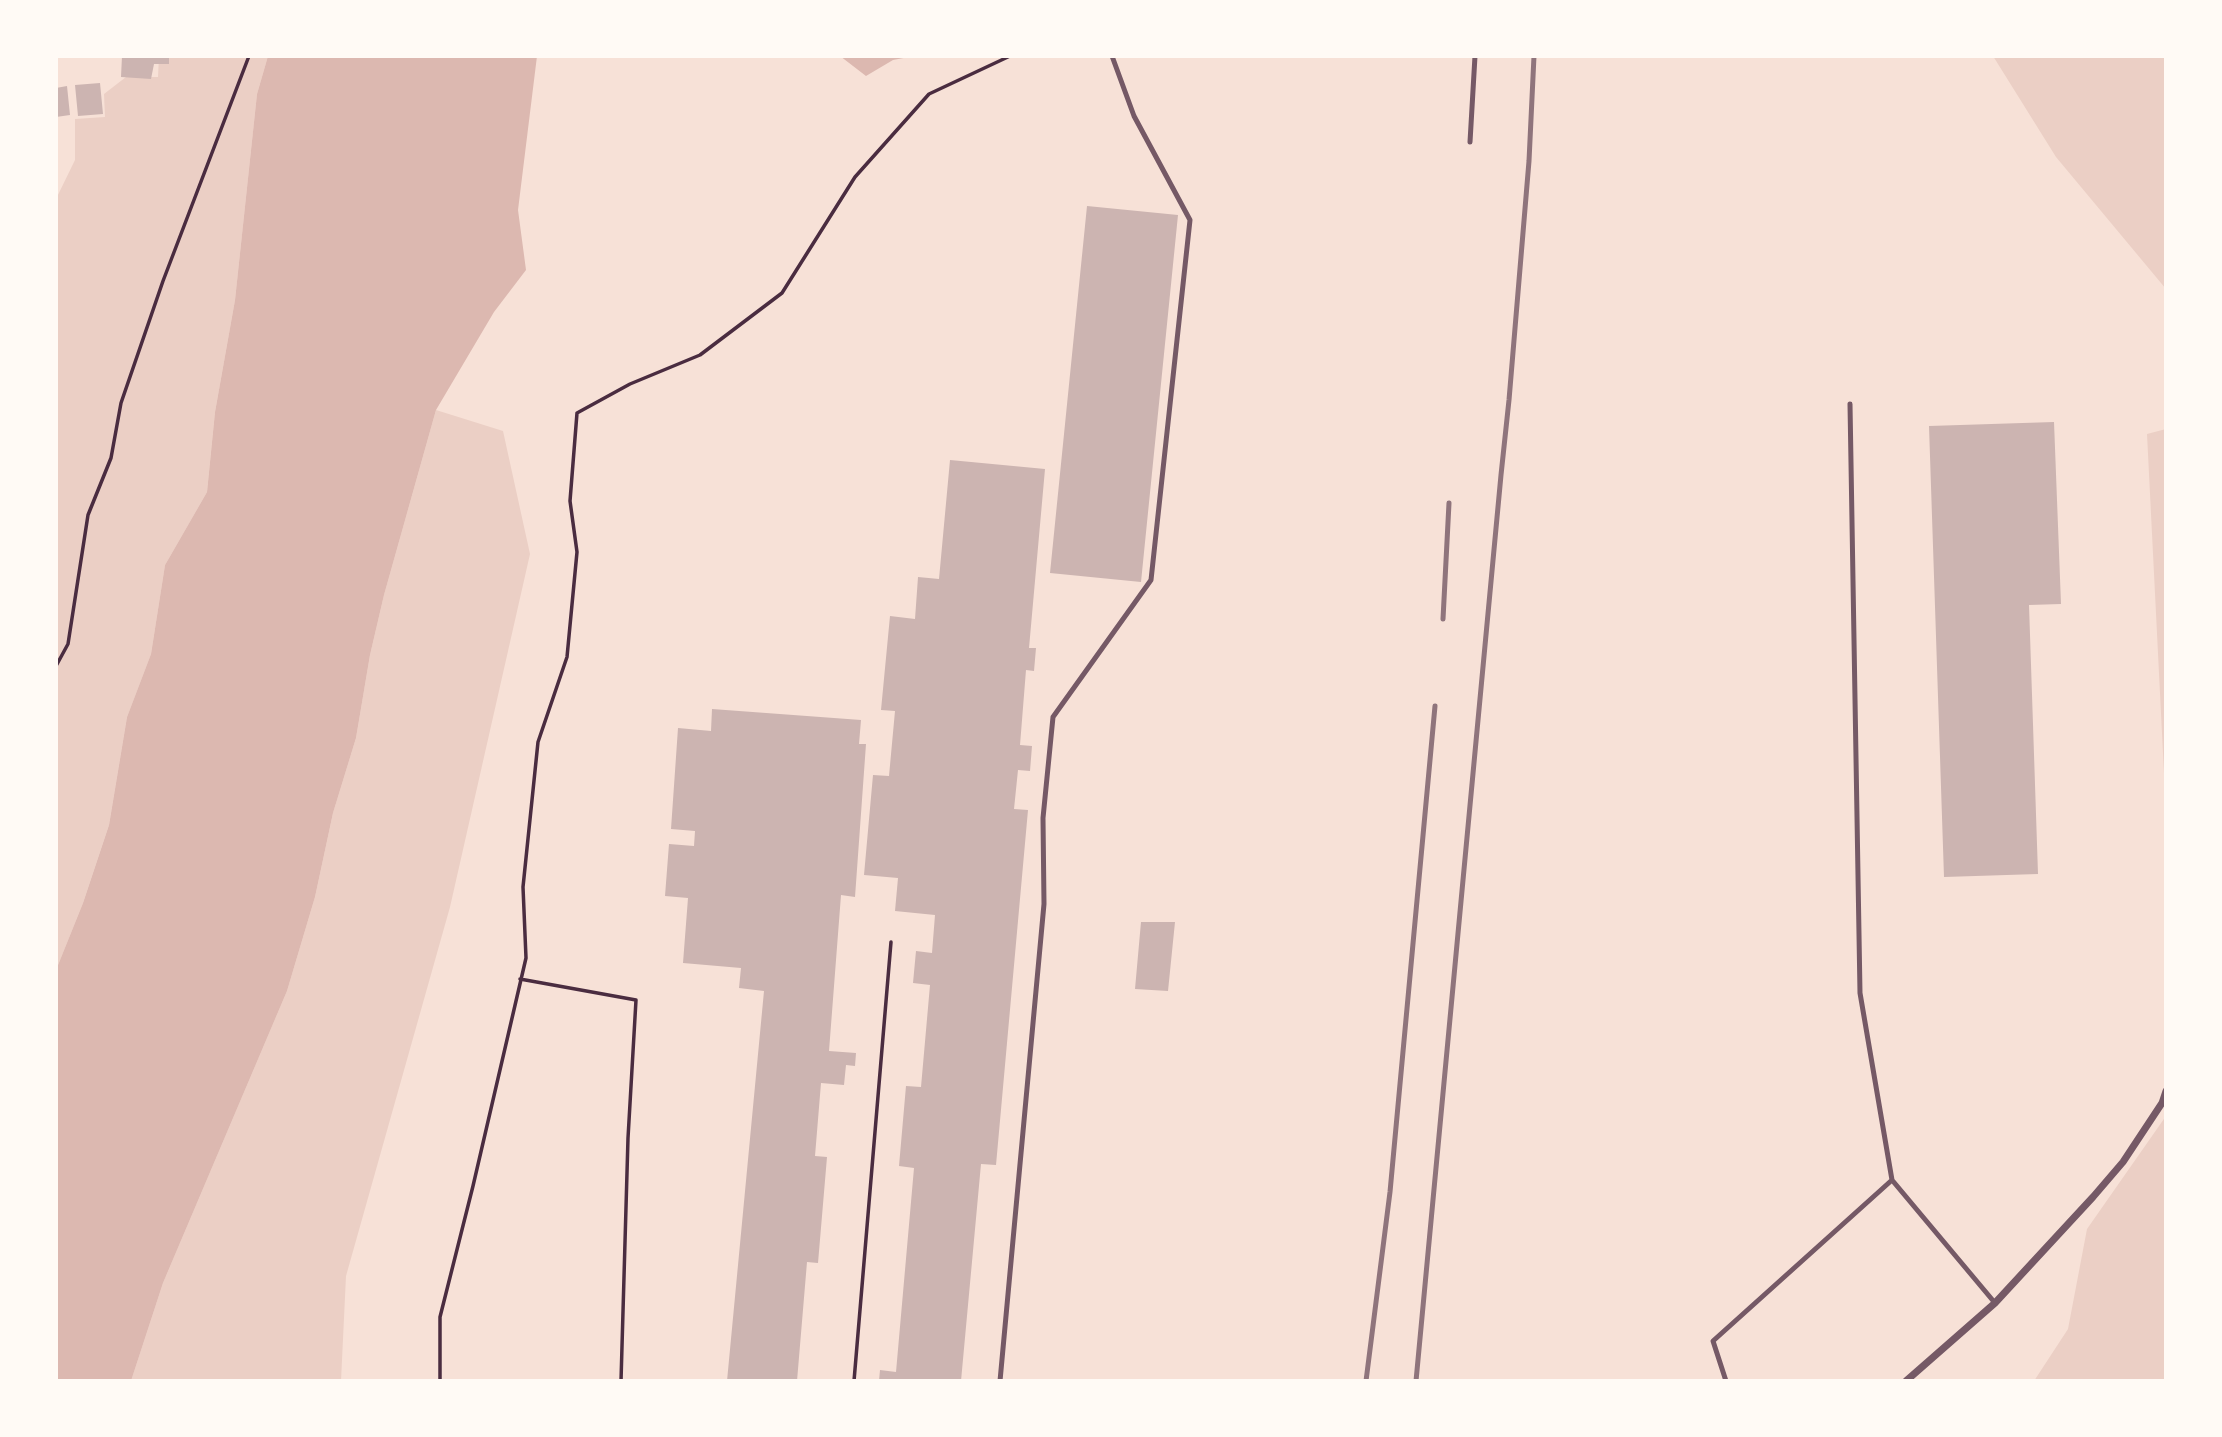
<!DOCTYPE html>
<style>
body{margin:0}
#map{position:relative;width:2222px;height:1437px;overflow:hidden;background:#f7e1d7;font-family:"Sofia Sans Condensed",sans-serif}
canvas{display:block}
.frame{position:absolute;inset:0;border:58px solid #fffaf5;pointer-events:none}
</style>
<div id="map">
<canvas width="2222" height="1437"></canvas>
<div class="frame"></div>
</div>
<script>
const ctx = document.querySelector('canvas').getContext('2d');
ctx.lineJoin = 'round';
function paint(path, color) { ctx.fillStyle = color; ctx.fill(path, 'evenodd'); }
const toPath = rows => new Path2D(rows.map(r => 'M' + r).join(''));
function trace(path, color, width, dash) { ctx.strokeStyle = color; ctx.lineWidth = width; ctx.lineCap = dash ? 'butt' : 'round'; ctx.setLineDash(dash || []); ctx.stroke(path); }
const green = toPath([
 [159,56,268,56,257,94,235,300,215,412,207,492,165,565,151,654,127,717,109,825,83,903,56,970,56,199,75,160,75,119,105,117,104,94,126,77,158,77],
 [1993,56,2166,56,2166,289,2056,157],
 [436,410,503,431,530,554,450,907,346,1276,341,1381,131,1381,163,1283,287,991,315,897,333,813,356,738,370,655,384,595],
 [2166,429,2166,813,2147,434],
 [2166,1116,2166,1381,2034,1381,2068,1329,2087,1229]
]);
const water = toPath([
 [268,56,537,56,518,210,526,270,494,312,436,410,384,595,370,655,356,738,333,813,315,897,287,991,163,1283,131,1381,56,1381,56,970,83,903,109,825,127,717,151,654,165,565,207,492,215,412,235,300,257,94],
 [840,56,914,56,893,60,866,76]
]);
const building = toPath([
 [122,56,169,56,169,64,154,64,151,79,121,77],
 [100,83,103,114,78,116,75,85],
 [67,86,70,115,56,117,56,88],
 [1087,206,1178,215,1141,582,1050,573],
 [2054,422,2061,604,2029,605,2038,874,1944,877,1929,426],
 [950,460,1045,469,1029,648,1036,648,1034,671,1026,670,1020,745,1032,746,1030,771,1018,770,1014,809,1028,810,996,1165,981,1164,961,1381,879,1381,880,1370,896,1372,914,1168,899,1166,906,1086,921,1087,930,985,913,983,916,951,932,953,935,915,895,911,898,878,864,875,873,775,889,776,895,711,881,710,890,616,915,619,918,577,939,579],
 [712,709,861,720,859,744,866,744,855,897,841,895,829,1051,856,1053,855,1066,846,1065,844,1085,821,1083,815,1156,827,1157,818,1263,807,1262,797,1381,727,1381,764,991,739,988,741,968,683,963,688,898,665,896,669,844,694,846,695,831,671,829,678,728,711,731],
 [1141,922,1175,922,1168,991,1135,989]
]);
const path = toPath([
 [56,666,68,644,88,515,111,458,121,403,163,281,249,56],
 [520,979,636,1000,628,1138,621,1381],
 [440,1381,440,1317,473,1186,526,958,523,887,538,742,567,657,577,552,570,501,577,413,630,384,700,355,782,293,855,177,929,94,1010,56],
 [854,1381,891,942]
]);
const service = toPath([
 [1470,142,1475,56],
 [1850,404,1860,993,1892,1180,1995,1303],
 [1000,1381,1044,904,1043,818,1053,717,1151,580,1190,220,1134,116,1112,56],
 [1726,1381,1713,1341,1892,1180]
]);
const minor = toPath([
 [1906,1381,1995,1303,2093,1197,2123,1162,2162,1103,2166,1091]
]);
const rail = toPath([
 [1443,619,1449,503],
 [1366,1381,1390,1192,1435,706],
 [1416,1381,1501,475,1509,400,1529,161,1534,56]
]);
paint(green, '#ebcfc5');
paint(water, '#dcb8b0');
paint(building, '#ccb4b1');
trace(path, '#4a2c40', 3.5);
trace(service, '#755966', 5);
trace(minor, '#755966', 7);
trace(rail, '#8f747c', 5);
</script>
